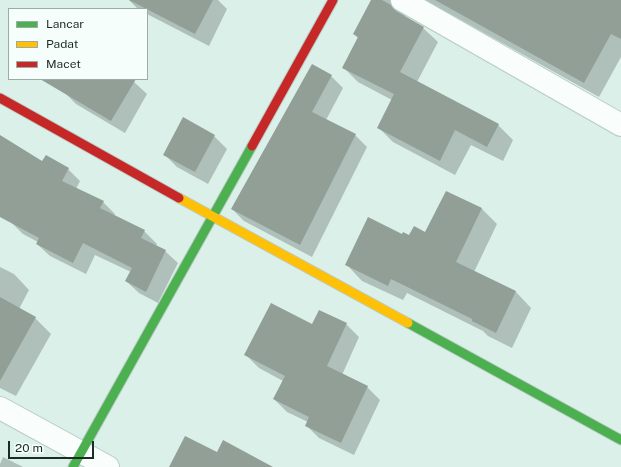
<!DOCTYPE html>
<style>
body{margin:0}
#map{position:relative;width:621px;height:467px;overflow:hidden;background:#daf0e8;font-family:"Public Sans",sans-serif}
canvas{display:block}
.legend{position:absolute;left:8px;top:8px;width:140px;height:72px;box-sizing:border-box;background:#f6fefb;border:1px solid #9eaaa5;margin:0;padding:5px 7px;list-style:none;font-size:12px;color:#1b2b25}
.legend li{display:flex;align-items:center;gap:8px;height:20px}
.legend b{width:20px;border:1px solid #9eaaa5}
.scale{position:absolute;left:8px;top:441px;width:86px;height:18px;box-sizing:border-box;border:2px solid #1b2b25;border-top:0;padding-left:5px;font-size:12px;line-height:14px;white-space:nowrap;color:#1b2b25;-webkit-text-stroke:3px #f6fefb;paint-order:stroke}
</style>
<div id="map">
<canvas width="621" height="467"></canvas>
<ul class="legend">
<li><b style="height:5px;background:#4caf50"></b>Lancar</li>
<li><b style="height:5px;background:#ffc107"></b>Padat</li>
<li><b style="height:5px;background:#c62828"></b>Macet</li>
</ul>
<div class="scale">20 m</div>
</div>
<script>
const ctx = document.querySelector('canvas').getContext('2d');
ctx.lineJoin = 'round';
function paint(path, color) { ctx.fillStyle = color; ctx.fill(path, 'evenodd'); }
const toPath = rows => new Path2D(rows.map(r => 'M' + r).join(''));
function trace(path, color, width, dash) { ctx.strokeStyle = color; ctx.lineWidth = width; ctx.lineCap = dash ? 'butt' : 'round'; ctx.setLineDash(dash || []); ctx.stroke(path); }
const shadow = toPath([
 [129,0,218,0,227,9,209,46,147,14,147,9,138,9],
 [372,0,621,0,621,57,599,97,452,15,450,19,406,9,405,17,423,28,438,42,417,82,498,125,513,140,503,161,471,145,455,175,393,142,378,127,392,100,358,82,343,67,358,38,354,34],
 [331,76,343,88,326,120,355,135,367,147,312,257,244,221,232,209],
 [70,79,130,79,134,82,147,94,125,133,76,104,63,91],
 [0,136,43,163,68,169,80,181,76,189,103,202,115,214,114,216,144,231,157,244,156,246,165,251,178,263,158,303,139,293,126,281,131,272,95,255,86,274,50,256,37,244,38,242,23,234,11,222,0,179],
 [214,136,227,149,208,184,177,167,164,154],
 [446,192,482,209,497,224,474,272,516,292,531,308,512,348,488,336,483,331,407,293,403,300,362,281,347,265,402,235,410,237,426,234],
 [0,267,14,274,29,290,19,309,35,318,51,334,16,396,0,388],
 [346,324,359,337,342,375,367,387,380,400,354,455,319,438,306,425,308,422,287,412,274,399,283,381,259,368,246,355,312,325],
 [3,457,23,467,0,467,0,464]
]);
const building = toPath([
 [129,0,213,0,195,34],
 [371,0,382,0,391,5,396,11,424,27,400,72,499,124,487,147,455,130,440,161,377,128,394,94,342,68,358,37,353,34],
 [435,0,621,0,621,39,611,34,584,83],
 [312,64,332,75,312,112,356,134,300,245,231,209],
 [40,79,136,79,111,121],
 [183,117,215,135,195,172,163,155],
 [0,135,42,161,46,155,69,168,62,181,104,201,100,208,145,230,141,238,166,250,146,292,125,281,132,268,83,243,73,263,36,244,39,238,0,217],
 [446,191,482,208,456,262,516,291,496,333,472,321,472,319,391,279,388,286,345,265,368,217,402,234,403,232,409,235,414,226,425,232],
 [0,297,36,317,0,381],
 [271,303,312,324,319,310,347,323,327,366,368,386,341,443,305,426,309,417,273,399,285,376,244,355],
 [185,436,217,452,223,440,273,467,169,467]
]);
const street = toPath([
 [402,0,621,125],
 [0,408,108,467]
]);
const fast = toPath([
 [408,323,621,440],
 [73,467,252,146]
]);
const slow = toPath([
 [179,198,408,323]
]);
const jam = toPath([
 [0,98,179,198],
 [252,146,333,0]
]);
paint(shadow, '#0003');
paint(building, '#919f97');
trace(street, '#b9cbc5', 24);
trace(fast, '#b9cbc5', 11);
trace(slow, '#b9cbc5', 11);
trace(jam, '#b9cbc5', 11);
trace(street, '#f9fdfc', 22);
trace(fast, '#4caf50', 9);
trace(slow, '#ffc107', 9);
trace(jam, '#c62828', 9);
</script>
